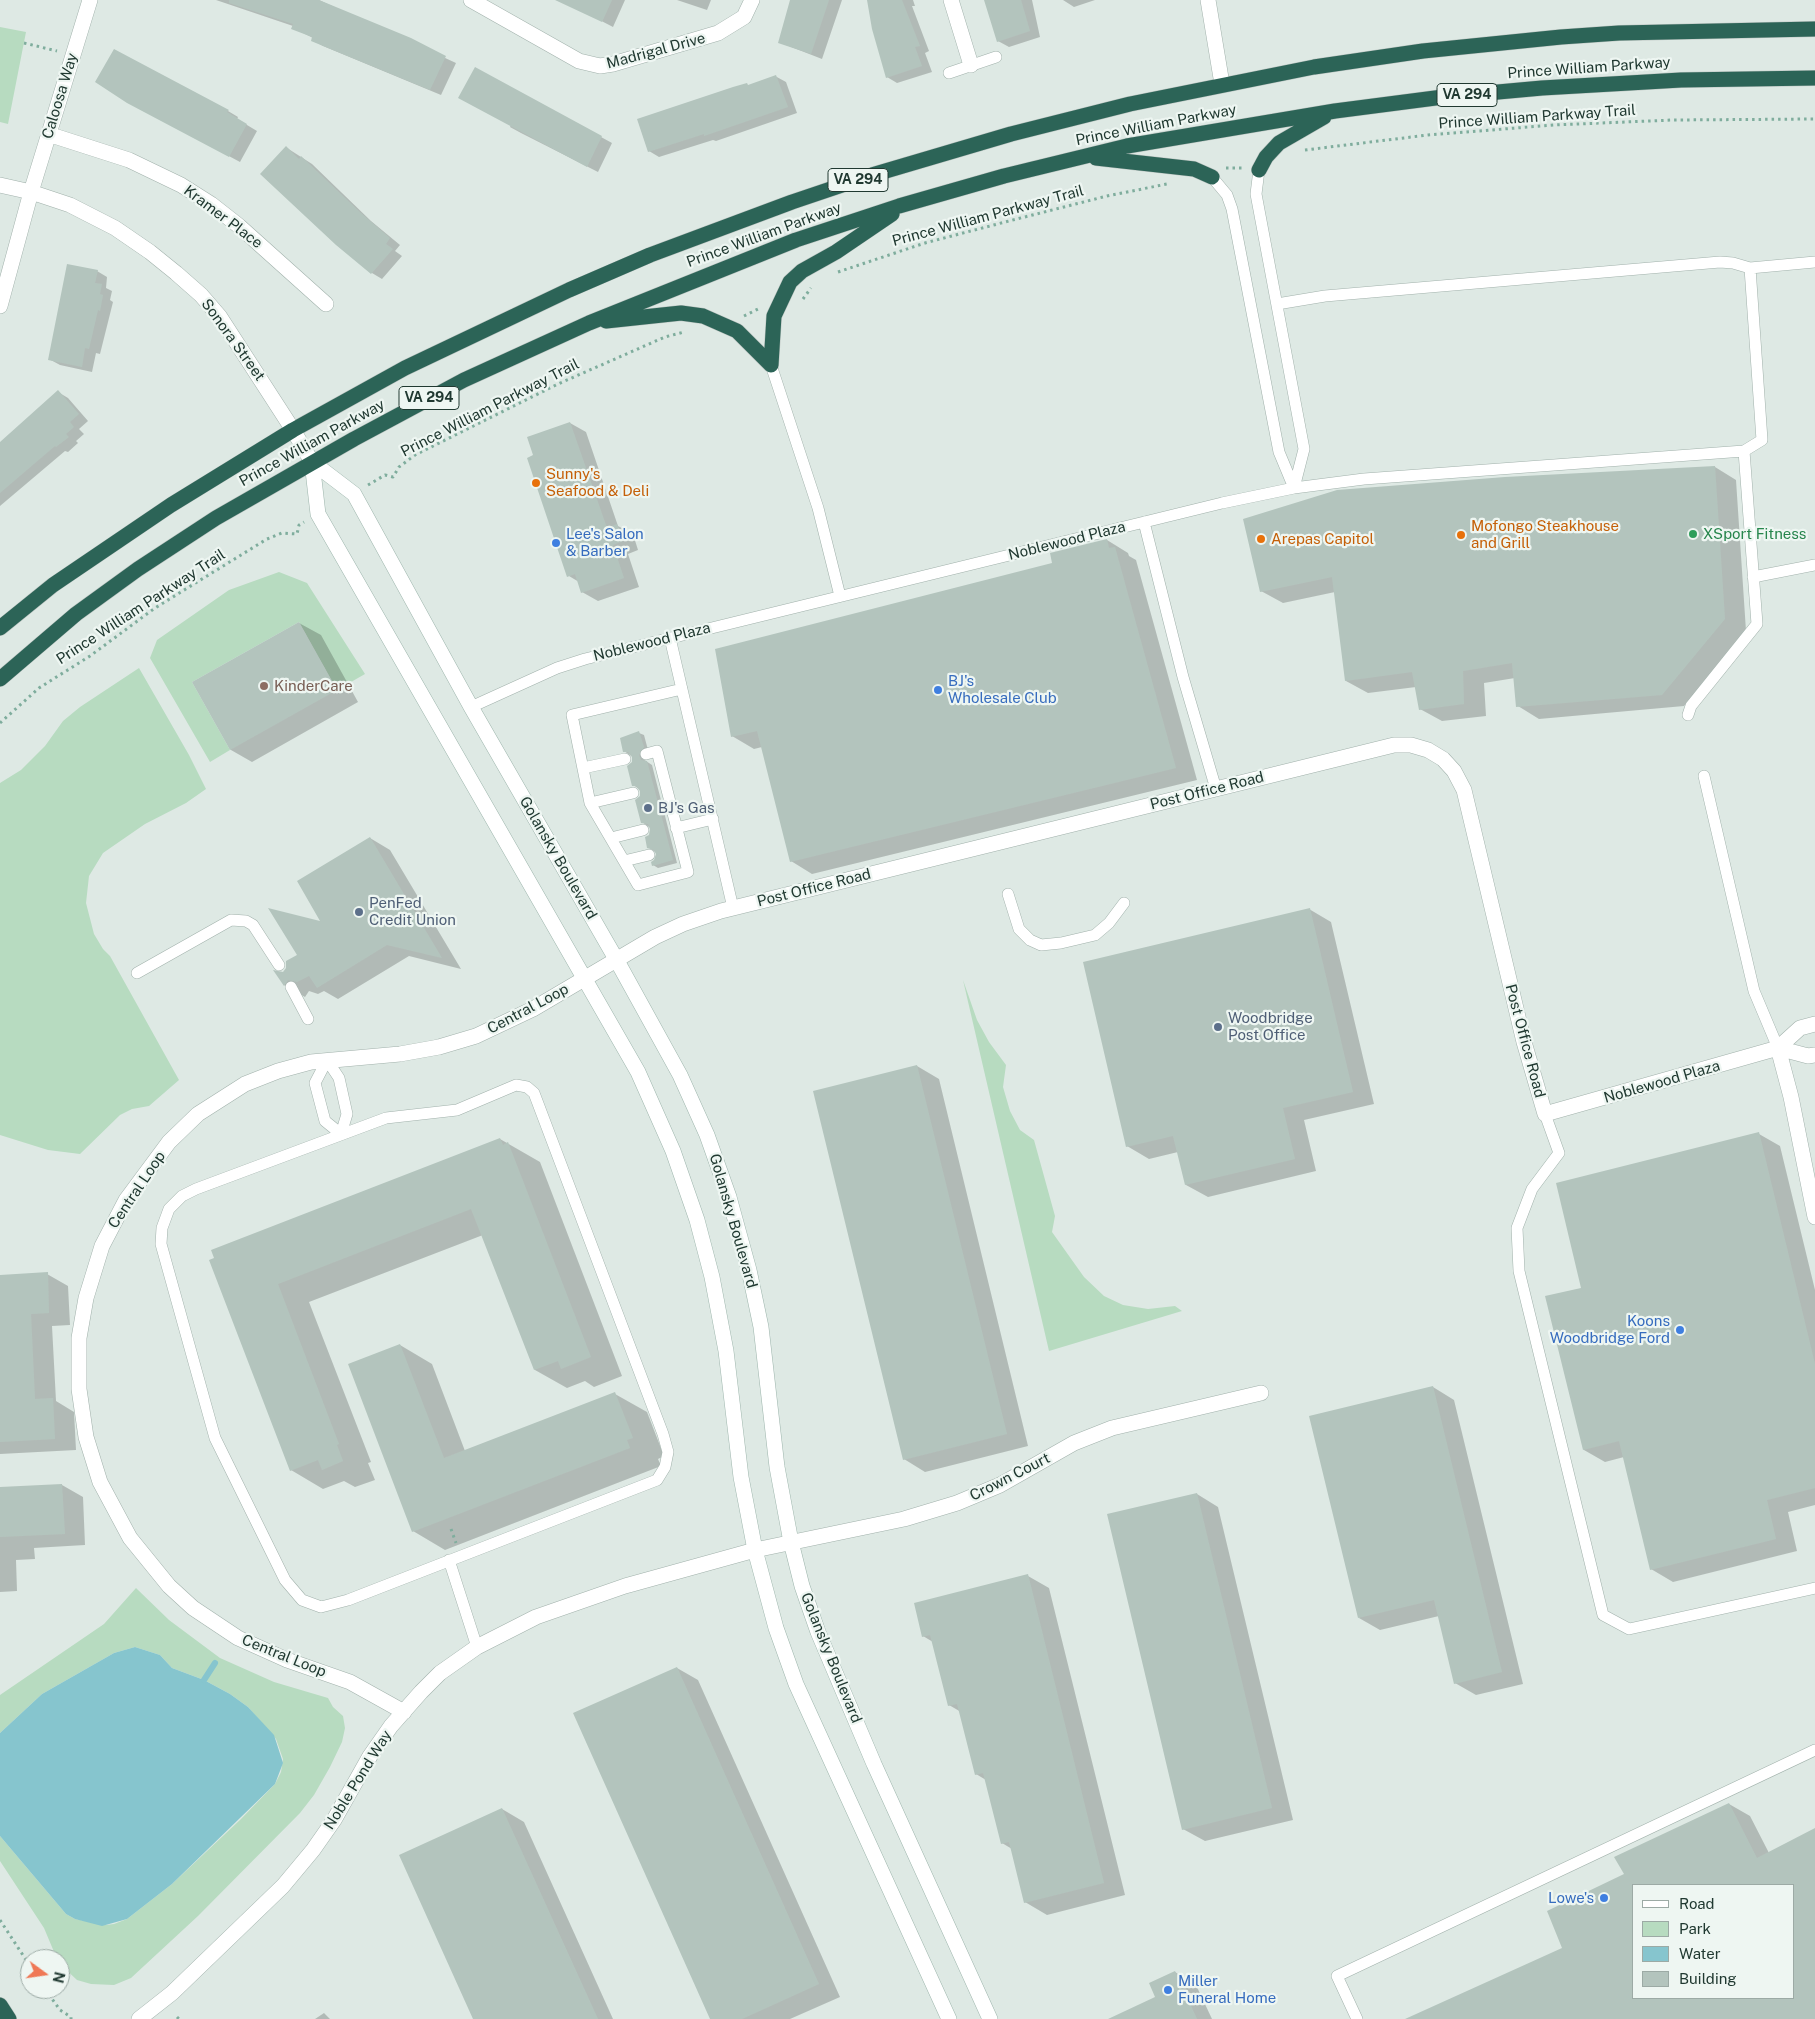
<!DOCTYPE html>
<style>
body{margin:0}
#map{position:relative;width:1815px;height:2019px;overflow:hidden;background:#dee9e4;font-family:"Public Sans",sans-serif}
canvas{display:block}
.legend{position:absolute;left:1632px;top:1884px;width:162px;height:115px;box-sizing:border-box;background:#eef6f2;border:1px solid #9caaa5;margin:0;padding:6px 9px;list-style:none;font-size:15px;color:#203931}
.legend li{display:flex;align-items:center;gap:10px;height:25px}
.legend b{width:25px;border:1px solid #9caaa5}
.north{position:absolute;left:20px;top:1949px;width:50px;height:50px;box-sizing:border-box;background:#eef6f2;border:1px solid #9caaa5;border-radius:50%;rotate:104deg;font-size:14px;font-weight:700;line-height:20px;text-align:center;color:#203931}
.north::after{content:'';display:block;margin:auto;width:18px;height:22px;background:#ef7856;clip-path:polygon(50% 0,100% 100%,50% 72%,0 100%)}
</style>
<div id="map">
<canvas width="1815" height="2019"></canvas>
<ul class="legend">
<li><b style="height:6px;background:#fff"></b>Road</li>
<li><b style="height:14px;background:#b7dbc0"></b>Park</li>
<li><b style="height:14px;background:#86c5ce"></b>Water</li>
<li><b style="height:14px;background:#b3c4bd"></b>Building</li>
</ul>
<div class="north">N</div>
</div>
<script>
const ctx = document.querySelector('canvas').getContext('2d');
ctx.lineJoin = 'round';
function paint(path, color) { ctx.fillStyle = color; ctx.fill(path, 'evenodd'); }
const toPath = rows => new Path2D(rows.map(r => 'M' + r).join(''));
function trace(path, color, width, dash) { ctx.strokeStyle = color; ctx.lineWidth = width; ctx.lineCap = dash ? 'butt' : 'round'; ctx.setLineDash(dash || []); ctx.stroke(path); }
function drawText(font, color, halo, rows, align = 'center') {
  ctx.font = font + ' "Public Sans",sans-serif'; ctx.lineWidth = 4.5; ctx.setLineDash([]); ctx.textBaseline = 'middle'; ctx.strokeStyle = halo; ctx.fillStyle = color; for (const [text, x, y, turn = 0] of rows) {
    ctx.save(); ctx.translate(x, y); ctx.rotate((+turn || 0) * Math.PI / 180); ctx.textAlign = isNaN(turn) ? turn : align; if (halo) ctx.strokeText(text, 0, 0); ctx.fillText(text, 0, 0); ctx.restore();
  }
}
const green = toPath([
 [0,27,26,32,8,124,0,122],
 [279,572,307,583,365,674,337,690,299,622,192,682,230,750,210,762,150,658,157,640,229,590],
 [139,668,189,755,206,789,186,803,145,824,103,853,89,876,86,903,94,934,103,949,110,956,179,1080,149,1106,132,1109,120,1115,80,1154,48,1150,0,1135,0,783,21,770,45,746,63,721,80,707],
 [963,980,977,1020,989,1042,1006,1065,1003,1087,1010,1111,1020,1130,1034,1140,1055,1216,1052,1232,1084,1277,1104,1296,1123,1305,1148,1309,1175,1306,1182,1311,1049,1351],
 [136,1588,169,1620,220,1658,274,1682,328,1698,333,1707,343,1716,345,1728,342,1742,330,1767,314,1795,300,1813,198,1916,131,1978,114,1985,91,1984,77,1980,60,1964,60,1959,57,1959,44,1928,0,1861,0,1836,66,1914,75,1919,106,1925,114,1924,127,1919,172,1884,241,1819,275,1784,281,1772,283,1759,276,1739,248,1707,230,1694,204,1680,172,1668,160,1655,135,1647,114,1653,42,1694,0,1733,0,1695,104,1624]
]);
const water = toPath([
 [135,1647,160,1655,172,1668,204,1680,230,1694,248,1707,274,1735,283,1763,275,1784,172,1884,127,1919,102,1926,75,1919,66,1914,0,1836,0,1733,42,1694,114,1653]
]);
const shadow = toPath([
 [216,0,319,0,456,63,441,95,323,46,312,40,313,38,293,28,293,26],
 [561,0,625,0,613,27],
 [677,0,711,0,707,10],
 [794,0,842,0,822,59,781,43],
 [868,0,913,0,915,6,912,6,929,51,925,53,932,72,897,83,887,77],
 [985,0,1032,0,1040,37,1009,47,998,41],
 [1063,0,1095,0,1074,7],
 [775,76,786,82,797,113,716,141,713,140,659,157,649,151,750,86],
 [139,108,228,111,238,117,237,119,257,131,240,162],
 [511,125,601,137,612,143,598,172,521,133,510,127],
 [287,148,312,164,371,221,400,245,395,251,402,256,382,279,372,273],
 [97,271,107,277,106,288,112,291,110,300,113,302,100,354,96,353,92,372,60,365,49,359],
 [58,392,68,398,88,421,79,429,84,434,76,441,78,443,68,452,65,451,0,506,0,446],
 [570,423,586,432,618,526,633,534,638,550,628,554,639,587,598,601,582,592,579,582,569,576,535,456],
 [1715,467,1736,480,1746,631,1684,706,1539,719,1518,706,1515,678,1484,683,1486,716,1442,721,1420,709,1416,687,1368,693,1346,681,1335,592,1283,603,1261,591],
 [1107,540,1128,553,1129,556,1136,560,1197,780,812,874,791,861,762,747,754,749,732,736,1054,564],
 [299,623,321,635,358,702,252,762,231,750,193,683],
 [639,733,644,735,648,750,643,759,652,765,677,863,658,868,653,865,658,854,648,847,652,829,642,822,641,790,633,785,633,757,624,751],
 [370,838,390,850,461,969,409,956,338,999,324,991,318,994,309,991,305,997,284,985,276,972,283,973,323,923],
 [1309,909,1331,922,1374,1104,1304,1120,1316,1171,1208,1197,1186,1185,1178,1152,1149,1159,1127,1146],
 [917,1066,939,1079,1028,1446,925,1472,904,1459],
 [1759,1134,1780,1146,1815,1290,1815,1505,1788,1512,1797,1551,1673,1582,1651,1569,1624,1457,1605,1462,1584,1450,1583,1288],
 [500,1139,540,1162,622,1376,594,1387,585,1381,567,1388,535,1370,483,1235,309,1302,371,1462,368,1463,375,1480,355,1487,344,1481,323,1489,291,1470,211,1261],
 [47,1274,68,1286,70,1325,52,1326,56,1401,74,1412,76,1450,0,1454,0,1276],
 [400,1345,432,1364,465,1451,615,1394,647,1412,664,1456,658,1459,661,1466,445,1550,413,1531],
 [1433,1387,1454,1400,1523,1684,1476,1695,1455,1683,1439,1616,1380,1630,1359,1618],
 [62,1485,83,1497,85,1545,34,1548,35,1559,16,1560,17,1591,0,1592,0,1488],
 [1197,1494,1218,1507,1293,1820,1205,1841,1183,1829],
 [1028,1576,1049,1588,1125,1895,1047,1915,1025,1902,1012,1849,1002,1843,986,1780,976,1774,961,1712,949,1705,933,1642,923,1636],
 [677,1668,698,1680,840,1997,790,2019,711,2019],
 [1729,1804,1750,1816,1769,1853,1815,1829,1815,2019,1408,2019,1564,1948,1625,1875],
 [1634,1885,1794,1885,1794,1998,1634,1998],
 [502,1809,524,1822,613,2019,474,2019],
 [1175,1972,1196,1985,1212,2019,1136,2019,1157,1998],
 [324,2013,330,2019,315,2019]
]);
const stream = toPath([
 [204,1680,215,1663]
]);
const building = toPath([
 [229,0,319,0,411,38,446,56,430,90,311,41,312,37,291,29,293,24,229,3],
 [555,0,612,0,602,22],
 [790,0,829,0,811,54,778,43],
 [867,0,902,0,920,46,915,47,922,66,886,78,872,29],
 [984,0,1021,0,1030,31,997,42],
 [114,49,229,110,227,112,247,124,229,157,127,103,95,82],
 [475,67,602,136,587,167,458,98],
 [776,75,788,107,704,136,704,134,648,152,637,119,733,87,747,83,748,85],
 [286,146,299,159,301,156,361,213,390,238,386,244,393,249,371,274,336,245,260,174],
 [67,264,98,270,95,283,102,284,100,294,103,295,100,311,98,310,89,349,85,348,82,367,48,360],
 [58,390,79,414,70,422,74,427,66,434,69,437,56,447,55,446,0,493,0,442],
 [570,422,607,528,617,524,623,541,613,545,624,578,581,593,575,574,567,577,527,458,533,455,527,437],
 [1715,466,1725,619,1662,695,1516,707,1512,663,1463,671,1464,704,1419,710,1412,672,1345,681,1332,577,1260,592,1243,519,1337,490,1505,477],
 [1107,539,1109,548,1115,547,1176,768,790,862,757,731,731,737,715,649,1052,563,1050,553],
 [299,622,337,690,230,750,192,682],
 [639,731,644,747,639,755,641,760,647,761,673,860,652,866,651,862,654,860,656,854,654,850,647,848,645,837,649,835,650,829,648,824,641,823,635,800,640,796,640,791,636,786,632,786,627,766,632,762,632,757,628,752,623,752,620,738],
 [370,837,442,958,387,945,317,988,309,976,297,982,288,980,284,986,273,970,283,972,286,968,286,961,297,955,268,908,320,921,297,881],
 [1310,908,1353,1092,1283,1108,1295,1159,1185,1185,1173,1136,1126,1147,1083,962],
 [917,1065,1007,1434,903,1460,813,1091],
 [1759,1132,1815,1364,1815,1488,1767,1500,1776,1539,1650,1570,1619,1441,1583,1450,1545,1296,1581,1288,1556,1183],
 [500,1138,503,1145,508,1142,591,1357,561,1369,558,1361,534,1370,471,1209,278,1284,339,1444,337,1445,343,1461,322,1470,318,1460,290,1471,209,1260,214,1258,211,1250],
 [48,1272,49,1313,31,1314,35,1399,53,1398,55,1439,0,1442,0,1275],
 [400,1344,444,1458,615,1392,633,1438,627,1440,630,1448,412,1532,348,1364],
 [1433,1386,1502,1672,1454,1684,1434,1600,1358,1618,1309,1416],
 [62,1484,65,1534,0,1537,0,1487],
 [1197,1493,1272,1808,1182,1830,1107,1514],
 [1028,1574,1104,1883,1024,1903,1009,1842,1001,1844,983,1773,975,1775,957,1704,948,1706,930,1635,922,1637,914,1603],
 [677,1667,819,1984,742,2019,710,2019,573,1713],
 [1729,1803,1757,1858,1815,1828,1815,2019,1405,2019,1562,1948,1547,1911,1624,1874,1614,1857],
 [1634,1885,1794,1885,1794,1998,1634,1998],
 [502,1808,598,2019,473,2019,399,1855],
 [1175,1971,1197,2019,1108,2019,1155,1997,1149,1983]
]);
const path = toPath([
 [24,43,57,51],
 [1305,150,1428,135,1554,125,1673,120,1815,119],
 [1226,168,1243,168],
 [838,272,925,243,1009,221,1107,196,1167,184],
 [803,299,811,288],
 [744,316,758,309],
 [368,485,385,475,393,477,399,467,415,455,558,384,665,337,684,332],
 [0,723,39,688,90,656,155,608,267,539,282,533,297,534,299,525,304,522],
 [451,1529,456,1543],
 [0,1920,30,1966],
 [45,1989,60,2010,71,2017,71,2019],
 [177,2017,179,2019]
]);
const lane = toPath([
 [949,73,996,57],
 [1259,170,1256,194,1304,449,1294,488],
 [1212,177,1227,195,1232,209,1279,452,1294,488],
 [1277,304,1325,296,1720,262,1733,263,1750,268,1815,262],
 [771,365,818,508,840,596],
 [1744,451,1762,440,1750,268],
 [1144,522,1183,677,1216,789],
 [1753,577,1815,565],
 [670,638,733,908],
 [471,707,557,668,585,659,1222,503,1294,488,1364,479,1744,451,1757,624,1691,706,1688,715],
 [646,754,657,751,688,872,638,885,590,803,572,715,682,689],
 [583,768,625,759],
 [1704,776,1754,991,1778,1048],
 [590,803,633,793],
 [676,828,713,819],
 [611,838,643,830],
 [624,861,649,855],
 [1008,894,1019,929,1030,940,1041,945,1061,943,1095,935,1109,923,1124,903],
 [137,973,231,920,246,921,253,925,279,965],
 [291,987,308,1019],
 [327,1060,339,1078,347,1114,341,1134,325,1121,315,1083,327,1060],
 [516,1085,527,1087,534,1093,663,1434,668,1452,665,1467,657,1480,348,1600,321,1607,302,1600,285,1580,215,1438,161,1244,162,1228,169,1209,182,1196,196,1189,386,1118,457,1110,516,1085],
 [1545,1114,1559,1153,1532,1189,1517,1228,1519,1271,1603,1615,1629,1629,1815,1588],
 [449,1560,477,1647],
 [1357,2019,1337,1976,1815,1750]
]);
const street = toPath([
 [471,0,579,61,600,66,613,64,718,33,744,17,752,0],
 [951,0,971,65],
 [1208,0,1222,84],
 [48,134,129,160,181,185,211,204,239,226,326,304],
 [0,185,31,192,70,205,115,228,150,252,176,273,201,295,220,317,293,430],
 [0,306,31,192,90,0],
 [1778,1048,1791,1097,1815,1217],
 [1778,1048,1800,1028,1815,1024],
 [404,1712,350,1682,287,1660,238,1638,193,1608,169,1586,130,1538,100,1482,86,1437,79,1389,79,1338,86,1298,102,1246,126,1200,169,1142,198,1114,245,1084,278,1071,311,1062,400,1054,439,1047,476,1036,533,1009,655,937,683,924,721,911,1394,745,1411,745,1428,750,1443,759,1454,771,1464,790,1524,1042,1545,1114,1778,1048,1808,1056,1815,1055],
 [139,2019,172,1993,283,1886,313,1850,334,1820,370,1756,391,1726,421,1692,440,1673,477,1647,536,1617,625,1586,755,1550,904,1519,957,1503,1000,1485,1074,1443,1112,1428,1261,1393]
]);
const secondary = toPath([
 [293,430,312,462,354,494,471,707,616,959,680,1075,707,1135,729,1197,749,1270,761,1327,777,1467,791,1542,802,1586,818,1632,874,1764,990,2019],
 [312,462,318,514,638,1072,673,1151,697,1220,712,1277,726,1351,741,1477,755,1550,776,1628,796,1684,949,2019]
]);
const highway = toPath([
 [1096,158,1194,169,1212,177],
 [1259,170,1266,157,1279,143,1324,117],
 [606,321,681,313,703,316,737,331,771,365],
 [771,365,774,316,790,282,802,271,836,252,892,214],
 [0,628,53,585,171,505,293,430,405,368,569,290,650,255,792,202,872,175,1011,134,1130,104,1314,67,1423,51,1561,37,1619,33,1815,29],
 [0,679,76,614,138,569,216,518,354,439,464,380,589,323,796,240,899,206,1004,176,1127,146,1335,111,1443,97,1542,88,1681,80,1815,78],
 [0,2005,9,2019]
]);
const markers = [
 [536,483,5,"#e8710a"],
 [1693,534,5,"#2e9e5b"],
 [1461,535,5,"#e8710a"],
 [1261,539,5,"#e8710a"],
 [556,543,5,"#3f7fe0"],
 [264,686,5,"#8d6e63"],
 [938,690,5,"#3f7fe0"],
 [648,808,5,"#5c6f8a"],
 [359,912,5,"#5c6f8a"],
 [1218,1027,5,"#5c6f8a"],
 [1680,1330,5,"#3f7fe0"],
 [1604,1898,5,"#3f7fe0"],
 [1168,1990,5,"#3f7fe0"]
];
const shields = [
 [1467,95,60],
 [858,180,60],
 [429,398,60]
];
const shieldNames = [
 ["VA 294",1467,95],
 ["VA 294",858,180],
 ["VA 294",429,398]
];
const streetNames = [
 ["Madrigal Drive",656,51,-15],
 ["Prince William Parkway",1589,68,-4],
 ["Caloosa Way",60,96,-73],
 ["Prince William Parkway Trail",1537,117,-4],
 ["Prince William Parkway",1156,125,-11],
 ["Prince William Parkway Trail",988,216,-15],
 ["Kramer Place",223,217,37],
 ["Prince William Parkway",764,235,-20],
 ["Sonora Street",233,340,54],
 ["Prince William Parkway Trail",490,408,-27],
 ["Prince William Parkway",312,443,-29],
 ["Noblewood Plaza",1067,541,-14],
 ["Prince William Parkway Trail",141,607,-33],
 ["Noblewood Plaza",652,642,-14],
 ["Post Office Road",1207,791,-14],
 ["Golansky Boulevard",558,858,60],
 ["Post Office Road",814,888,-14],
 ["Central Loop",528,1009,-28],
 ["Post Office Road",1525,1041,75],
 ["Noblewood Plaza",1662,1082,-16],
 ["Central Loop",137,1190,-56],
 ["Golansky Boulevard",733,1221,74],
 ["Crown Court",1010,1477,-27],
 ["Central Loop",284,1656,22],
 ["Golansky Boulevard",831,1658,68],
 ["Noble Pond Way",358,1780,-58]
];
const foodNames = [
 ["Sunny's",546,474],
 ["Seafood & Deli",546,491],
 ["Mofongo Steakhouse",1471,526],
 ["and Grill",1471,543],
 ["Arepas Capitol",1271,539]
];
const shopNames = [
 ["Lee's Salon",566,534],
 ["& Barber",566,551],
 ["BJ's",948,681],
 ["Wholesale Club",948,698],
 ["Koons",1670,1321,"right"],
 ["Woodbridge Ford",1670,1338,"right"],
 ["Lowe's",1594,1898,"right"],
 ["Miller",1178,1981],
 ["Funeral Home",1178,1998]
];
const leisureNames = [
 ["XSport Fitness",1703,534]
];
const educationNames = [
 ["KinderCare",274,686]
];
const serviceNames = [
 ["BJ's Gas",658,808],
 ["PenFed",369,903],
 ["Credit Union",369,920],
 ["Woodbridge",1228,1018],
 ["Post Office",1228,1035]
];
paint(green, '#b7dbc0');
paint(water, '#86c5ce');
paint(shadow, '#0003');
trace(stream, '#86c5ce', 6);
paint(building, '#b3c4bd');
trace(lane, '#a1b1ab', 12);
trace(street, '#a1b1ab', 16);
trace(secondary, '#9db5ac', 16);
trace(highway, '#bcc4c1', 16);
trace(path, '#7fad9d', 3, [2.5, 4]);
trace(lane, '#fff', 11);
trace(street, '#fff', 15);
trace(secondary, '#fff', 15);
trace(highway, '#2c6457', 15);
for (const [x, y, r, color] of markers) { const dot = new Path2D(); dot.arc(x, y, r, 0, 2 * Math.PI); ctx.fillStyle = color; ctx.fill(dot); trace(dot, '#eef6f2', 2); }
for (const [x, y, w] of shields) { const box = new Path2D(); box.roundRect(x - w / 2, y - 11.5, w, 23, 4); ctx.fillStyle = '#eef6f2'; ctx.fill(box); trace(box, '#203931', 1); }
drawText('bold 14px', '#203931', null, shieldNames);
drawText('15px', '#203931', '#eef6f2', streetNames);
drawText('15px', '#c56008', '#eef6f2', foodNames, 'left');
drawText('15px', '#366cbe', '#eef6f2', shopNames, 'left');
drawText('15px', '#27864d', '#eef6f2', leisureNames, 'left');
drawText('15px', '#785e54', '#eef6f2', educationNames, 'left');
drawText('15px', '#4e5e75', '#eef6f2', serviceNames, 'left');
</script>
